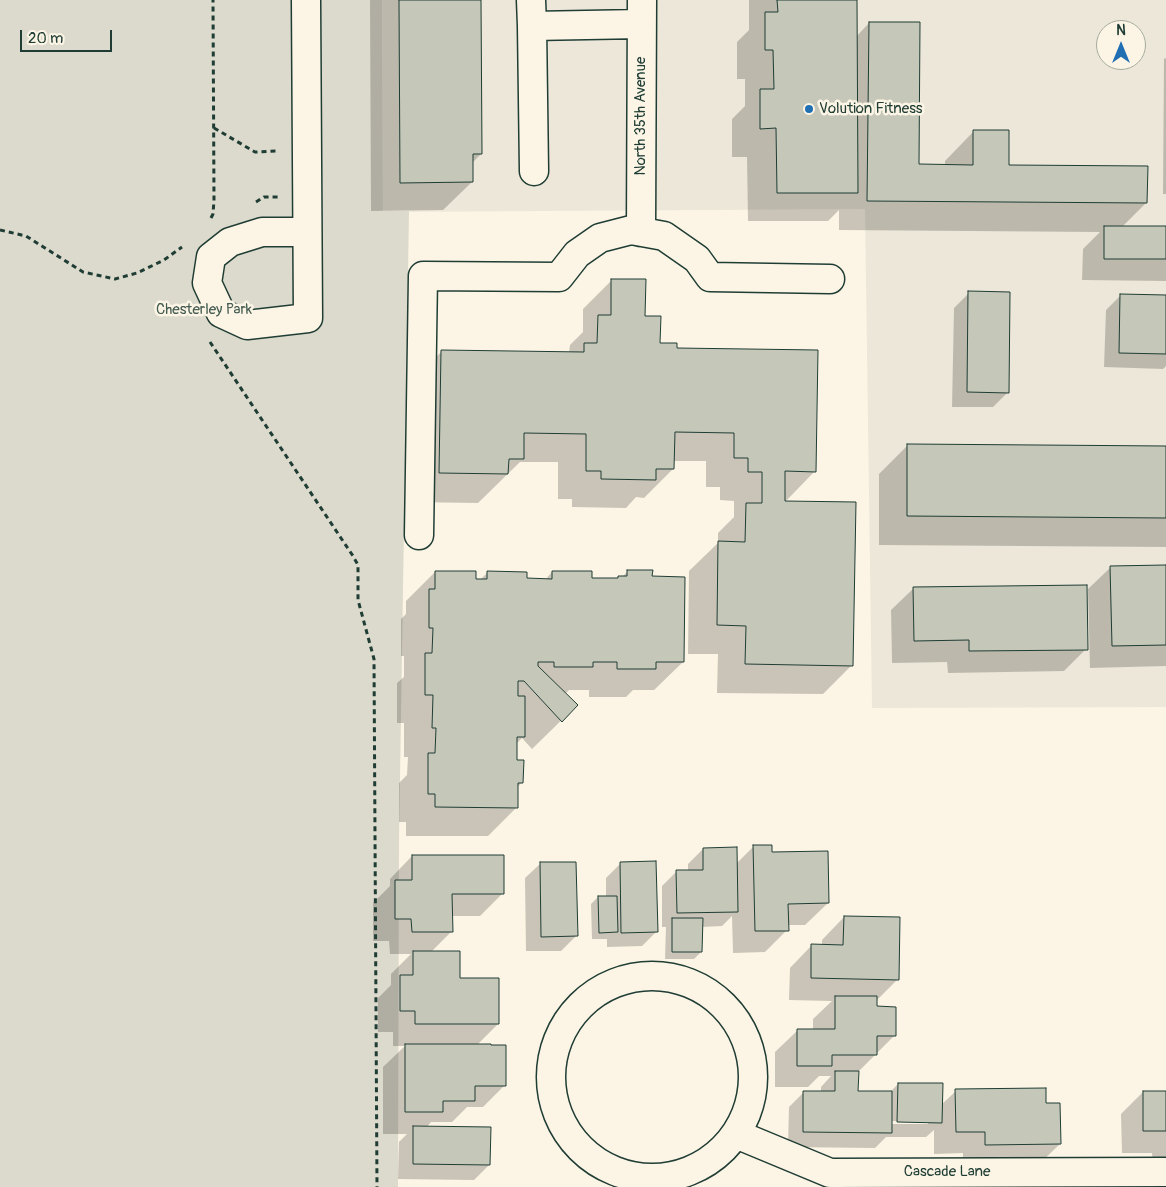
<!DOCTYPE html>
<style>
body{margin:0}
#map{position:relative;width:1166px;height:1187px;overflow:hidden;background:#fcf5e5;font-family:Pangolin,sans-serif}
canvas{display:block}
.north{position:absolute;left:1096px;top:20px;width:50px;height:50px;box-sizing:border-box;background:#fcf5e5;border:1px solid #a4ab9e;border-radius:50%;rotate:0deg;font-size:14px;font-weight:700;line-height:20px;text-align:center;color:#1f3d34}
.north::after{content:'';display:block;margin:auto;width:18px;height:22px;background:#1f6fb2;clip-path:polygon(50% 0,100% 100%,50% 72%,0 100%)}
.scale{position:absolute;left:20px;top:30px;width:92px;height:22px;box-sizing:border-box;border:2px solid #1f3d34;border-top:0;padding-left:6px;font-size:15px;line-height:18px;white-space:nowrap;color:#1f3d34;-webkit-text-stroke:4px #fcf5e5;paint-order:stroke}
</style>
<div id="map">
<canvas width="1166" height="1187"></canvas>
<div class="north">N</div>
<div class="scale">20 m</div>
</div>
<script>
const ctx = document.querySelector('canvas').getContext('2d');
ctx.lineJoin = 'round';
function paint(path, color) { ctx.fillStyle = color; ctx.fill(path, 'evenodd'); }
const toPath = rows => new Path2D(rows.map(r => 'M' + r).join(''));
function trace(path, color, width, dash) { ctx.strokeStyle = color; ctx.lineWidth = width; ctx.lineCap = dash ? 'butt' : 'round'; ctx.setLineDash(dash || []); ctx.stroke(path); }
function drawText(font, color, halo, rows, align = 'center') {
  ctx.font = font + ' Pangolin,sans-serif'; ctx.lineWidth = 5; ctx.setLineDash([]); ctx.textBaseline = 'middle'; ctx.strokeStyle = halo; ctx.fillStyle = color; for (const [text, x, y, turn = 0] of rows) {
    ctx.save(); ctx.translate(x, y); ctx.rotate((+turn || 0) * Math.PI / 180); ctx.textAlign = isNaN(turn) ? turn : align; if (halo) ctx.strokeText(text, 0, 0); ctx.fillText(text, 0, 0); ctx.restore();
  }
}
const built = toPath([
 [382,0,1166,0,1166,707,872,708,865,209,383,212],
 [1106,30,1136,30,1136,60,1106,60]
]);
const green = toPath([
 [0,0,382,0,383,211,409,211,399,840,398,1187,0,1187]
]);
const shadow = toPath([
 [370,0,480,0,481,154,472,163,472,182,443,210,371,211],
 [749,0,856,0,856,37,869,23,918,165,945,166,945,161,973,132,1008,166,1146,203,1122,227,1166,228,1166,281,1082,280,1083,249,1100,232,839,230,839,210,828,221,748,221,747,157,732,157,732,119,745,106,745,79,737,79,737,42,749,30],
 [1166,58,1166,194,1163,194,1164,59],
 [612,280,644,317,659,344,676,349,815,471,784,503,852,665,823,694,717,693,718,654,688,654,689,571,718,543,718,533,734,517,734,501,720,500,720,487,706,487,706,461,673,461,673,469,644,498,636,497,626,508,572,507,572,499,558,499,558,462,520,462,478,503,411,502,413,380,442,351,569,353,570,345,583,332,583,309],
 [969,293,1008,392,993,407,952,407,954,308],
 [1121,295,1166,296,1166,366,1163,369,1104,367,1106,310],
 [908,445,1166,447,1166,547,879,545,879,474],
 [1111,567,1166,567,1166,666,1090,668,1088,589],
 [628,571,651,578,683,662,654,690,633,690,626,697,589,697,589,690,569,690,565,694,577,705,532,749,522,738,516,744,516,761,522,782,517,788,517,807,488,836,406,836,406,822,399,822,399,783,407,775,408,757,404,757,404,723,397,723,397,683,404,677,404,656,401,656,401,619,406,614,406,601,435,572,475,580,480,580,488,572,526,580,545,580,552,572,591,580,616,580,618,577,622,577],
 [914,588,1086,649,1064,671,948,673,947,662,892,663,891,610],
 [754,846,770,853,828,903,805,925,787,925,787,930,765,952,733,953,732,916,722,926,701,927,701,952,694,959,665,959,666,927,662,927,662,886,677,871,688,871,688,864,703,849,736,864],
 [412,856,503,893,480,916,451,916,451,932,431,952,459,979,498,1024,477,1045,505,1085,483,1107,467,1107,452,1122,431,1122,426,1128,489,1165,474,1180,398,1179,399,1142,407,1134,383,1134,383,1067,405,1046,393,1046,393,1032,378,1032,378,998,391,985,391,974,411,954,390,954,389,941,373,941,373,903,390,886,390,879],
 [621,863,657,931,642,946,607,947,607,939,592,939,591,904,598,897,606,897,606,878],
 [540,864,576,936,561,951,526,951,525,878],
 [844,917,898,979,876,1001,876,1007,894,1036,858,1072,857,1092,889,1093,898,1084,941,1105,956,1091,1045,1104,1060,1144,1037,1166,963,1167,963,1153,934,1154,934,1130,926,1137,886,1137,875,1148,788,1147,789,1107,804,1092,821,1092,821,1087,831,1076,819,1076,808,1087,775,1087,775,1052,798,1030,813,1030,813,1019,832,1001,789,1000,790,968,812,945,822,945,822,940],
 [891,1121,928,1122,928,1124,891,1124],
 [1143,1092,1166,1092,1166,1163,1153,1163,1152,1153,1122,1153,1121,1114]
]);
const building = toPath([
 [399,0,481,0,482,154,473,154,473,182,400,183,399,0],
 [777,0,857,0,858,193,777,193,776,128,760,129,760,89,774,89,773,50,765,50,765,12,778,12,777,0],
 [869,22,920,22,919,164,973,165,973,130,1009,130,1009,165,1148,166,1147,203,867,201,869,22],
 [1104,226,1166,226,1166,259,1104,259,1104,226],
 [611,279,646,279,645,316,661,316,660,343,677,343,677,348,818,350,816,472,785,471,785,501,856,502,853,666,745,664,746,626,717,625,718,541,745,542,746,503,762,503,762,472,748,472,748,458,734,458,734,433,675,432,674,469,656,469,656,480,601,479,601,471,586,471,586,434,524,433,524,459,509,459,508,474,439,473,441,350,584,352,584,343,597,343,598,315,611,315,611,279],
 [968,291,1010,292,1009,393,967,392,968,291],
 [1120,294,1166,295,1166,354,1119,353,1120,294],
 [907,444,1166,446,1166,518,907,516,907,444],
 [1166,565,1166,645,1112,646,1110,566,1166,565],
 [627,570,653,570,652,576,685,577,684,662,656,662,656,669,617,669,617,662,593,662,593,667,554,667,554,662,538,662,538,666,578,705,562,722,524,681,518,681,518,696,525,696,525,737,517,737,517,760,524,760,523,783,518,783,518,808,435,807,435,794,428,794,428,753,435,753,436,728,432,728,433,695,425,695,425,653,432,653,433,628,429,628,429,589,435,589,435,571,476,571,476,579,487,579,487,571,527,572,527,578,552,579,552,571,592,571,592,578,618,578,618,576,627,576,627,570],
 [1087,585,1088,650,969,651,969,640,914,641,913,587,1087,585],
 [753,845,772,845,772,852,828,851,829,903,788,904,789,931,755,931,753,845],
 [737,847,738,912,677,913,676,870,703,870,703,848,737,847],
 [412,855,504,855,504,894,452,894,453,932,412,932,411,919,395,919,395,880,412,880,412,855],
 [656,861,658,932,621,933,620,862,656,861],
 [540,862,576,862,578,936,541,937,540,862],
 [598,896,617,896,618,932,599,933,598,896],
 [844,916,900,917,899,980,811,978,811,944,843,945,844,916],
 [672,918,703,918,702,952,672,952,672,918],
 [413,951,460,951,460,978,499,978,499,1024,415,1024,415,1011,400,1011,400,975,413,975,413,951],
 [835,996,877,996,877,1006,896,1007,896,1036,877,1036,877,1055,832,1055,832,1066,797,1066,797,1029,835,1029,835,996],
 [405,1044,491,1044,491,1045,506,1045,506,1086,475,1086,475,1101,443,1101,443,1112,405,1112,405,1044],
 [835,1071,859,1071,858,1091,892,1091,892,1133,803,1132,803,1091,835,1091,835,1071],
 [898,1083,943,1083,942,1123,897,1122,898,1083],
 [1046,1088,1046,1103,1060,1103,1061,1144,985,1145,985,1132,956,1132,955,1089,1046,1088],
 [1143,1091,1166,1091,1166,1131,1143,1131,1143,1091],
 [413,1126,491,1127,490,1165,413,1164,413,1126]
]);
const path = toPath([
 [214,128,255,152,277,151],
 [256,202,264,197,278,197],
 [211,218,213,214,214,200,213,0],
 [0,230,26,236,83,272,115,279,137,273,164,260,182,247],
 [210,342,353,556,358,565,358,600,374,659,377,1187]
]);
const minor = toPath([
 [306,0,308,318,247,325,221,313,207,283,211,257,230,242,262,232,307,232],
 [531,0,532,26],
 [534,171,532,26,641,24],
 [641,232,642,0],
 [419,535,423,276,559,277,577,254,600,238,631,230,664,236,697,259,710,277,830,279],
 '551 1077a101 101 0 1 1 202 0a101 101 0 1 1-202 0Z',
 [736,1134,830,1173,1166,1172]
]);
const markers = [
 [809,109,5,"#1f6fb2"]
];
const poiNames = [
 ["Volution Fitness",819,109]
];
const streetNames = [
 ["North 35th Avenue",641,116,-90],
 ["Cascade Lane",947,1172]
];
const parkNames = [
 ["Chesterley Park",204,310]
];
paint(built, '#ece7d8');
paint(green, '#dcdacc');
paint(shadow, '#0003');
paint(building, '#c5c7b9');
trace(building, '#1f3d34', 1);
trace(minor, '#1f3d34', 31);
trace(path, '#1f3d34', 3, [5, 4]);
trace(minor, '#fcf5e5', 28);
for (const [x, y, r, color] of markers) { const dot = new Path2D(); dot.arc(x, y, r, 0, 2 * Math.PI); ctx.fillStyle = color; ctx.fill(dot); trace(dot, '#fcf5e5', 2); }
drawText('15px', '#1f3d34', '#fcf5e5', poiNames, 'left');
drawText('15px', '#1f3d34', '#fcf5e5', streetNames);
drawText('15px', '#455c52', '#fcf5e5', parkNames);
</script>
